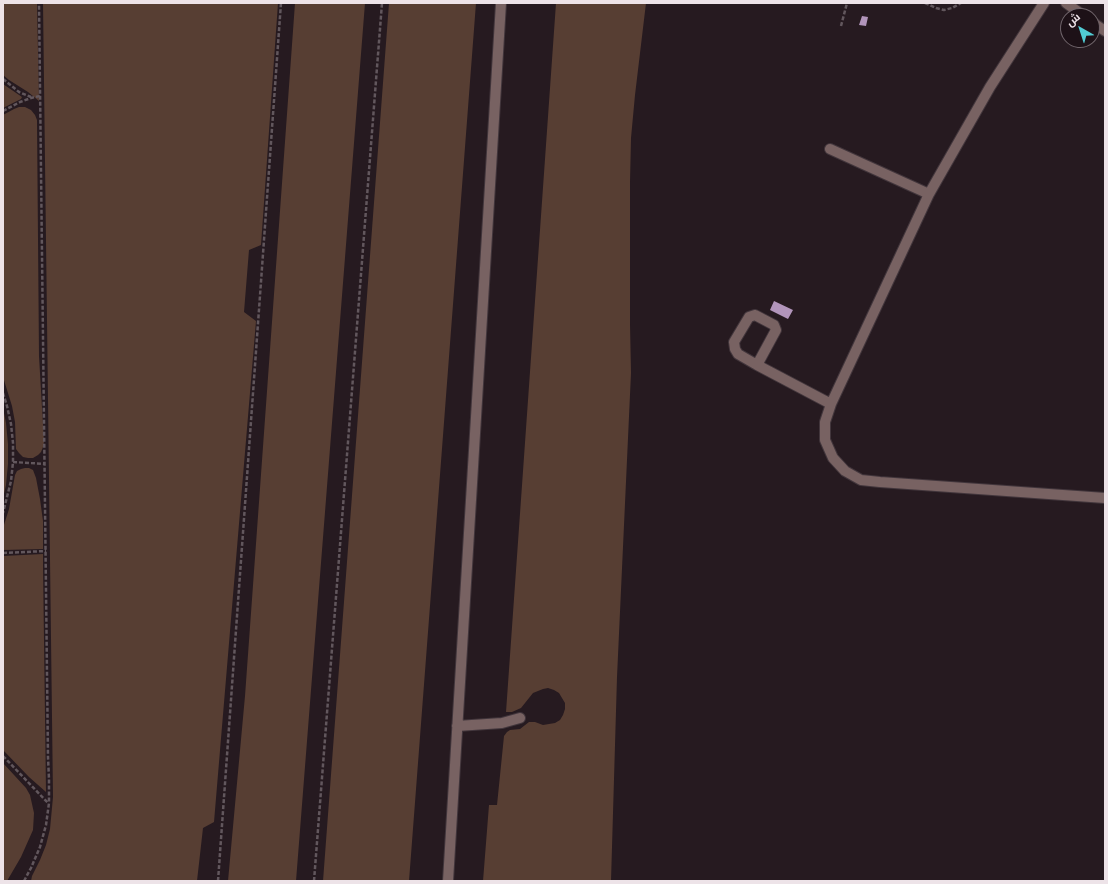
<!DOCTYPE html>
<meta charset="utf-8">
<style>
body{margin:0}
#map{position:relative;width:1108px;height:884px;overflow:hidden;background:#261a20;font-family:Arial,Cairo,sans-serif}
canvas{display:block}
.frame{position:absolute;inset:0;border:4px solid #ede3e8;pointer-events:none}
.north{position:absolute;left:1060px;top:8px;width:40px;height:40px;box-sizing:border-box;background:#1d1117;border:1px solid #70656b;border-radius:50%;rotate:321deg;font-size:11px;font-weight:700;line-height:16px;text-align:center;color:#ede3e8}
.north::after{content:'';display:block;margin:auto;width:14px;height:18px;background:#51ccd4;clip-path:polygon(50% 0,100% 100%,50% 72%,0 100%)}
</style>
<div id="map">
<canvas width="1108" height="884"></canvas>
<div class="frame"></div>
<div class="north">ش</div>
</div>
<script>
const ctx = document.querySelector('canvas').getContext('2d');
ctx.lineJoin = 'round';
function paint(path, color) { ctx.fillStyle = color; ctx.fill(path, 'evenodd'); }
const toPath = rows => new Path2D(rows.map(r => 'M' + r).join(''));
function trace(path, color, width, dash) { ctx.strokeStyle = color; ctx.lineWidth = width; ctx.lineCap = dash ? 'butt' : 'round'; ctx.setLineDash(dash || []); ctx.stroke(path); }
const green = toPath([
 [3,3,37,3,39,101,28,92,9,80,3,75],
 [43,3,278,3,261,245,249,250,244,312,256,321,214,822,203,828,197,881,31,881,32,876,40,860,46,845,50,829,53,797],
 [295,3,365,3,296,881,228,881,245,696],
 [389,3,476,3,409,881,323,881],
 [556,3,646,3,635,95,631,138,630,182,630,324,631,373,617,677,611,881,483,881,489,805,497,805,504,736,507,732,510,730,520,729,529,722,535,722,543,725,555,723,560,720,563,715,565,709,565,703,559,693,554,690,548,688,543,689,533,693,521,708,512,712,506,712],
 [3,84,22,97,21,99,3,108],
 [19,107,25,107,31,110,35,115,37,120,39,356,44,442,43,447,41,452,38,455,33,458,28,458,23,457,19,453,16,449,15,422,12,406,3,377,3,115,14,109],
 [3,408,6,423,8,444,8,464,6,485,3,498],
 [25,468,29,468,33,470,36,478,40,499,43,521,43,549,3,550,3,528,9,509,15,475,17,471,21,469],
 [43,554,43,565,46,792,29,777,3,750,3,695,4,688,3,687,3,556],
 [3,763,26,788,30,795,34,813,33,830,21,857,7,881,3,881]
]);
const building = toPath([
 [862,16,868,17,866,26,859,25],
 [774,301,793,310,788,319,770,310]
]);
const path = toPath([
 [925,3,936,8,944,10,952,8,961,3],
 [841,26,847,3],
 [3,79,19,92,31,97],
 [3,111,20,102,31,98,40,96],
 [3,393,7,406,11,424,13,443,13,462,11,481,3,513],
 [13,462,45,464],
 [3,553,46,551],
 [3,756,48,803],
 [24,881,31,868,40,847,46,825,49,803,49,779,48,757,39,3],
 [218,881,281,3],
 [314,881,382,3]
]);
const service = toPath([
 [1044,3,990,87,929,194,831,404,825,422,825,440,833,458,845,471,861,480,880,482,1105,498],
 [1066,3,1084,16],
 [1092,22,1105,31],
 [830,149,929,194],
 [755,315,774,325,776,330,757,365,738,354,735,349,734,342,749,317,755,315],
 [757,365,831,404],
 [457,726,502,723,520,718],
 [448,881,501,3]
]);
paint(green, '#573e33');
paint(building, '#b295bb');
trace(service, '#42363c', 12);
trace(path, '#62575d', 2.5, [4, 2]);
trace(service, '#786262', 10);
</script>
